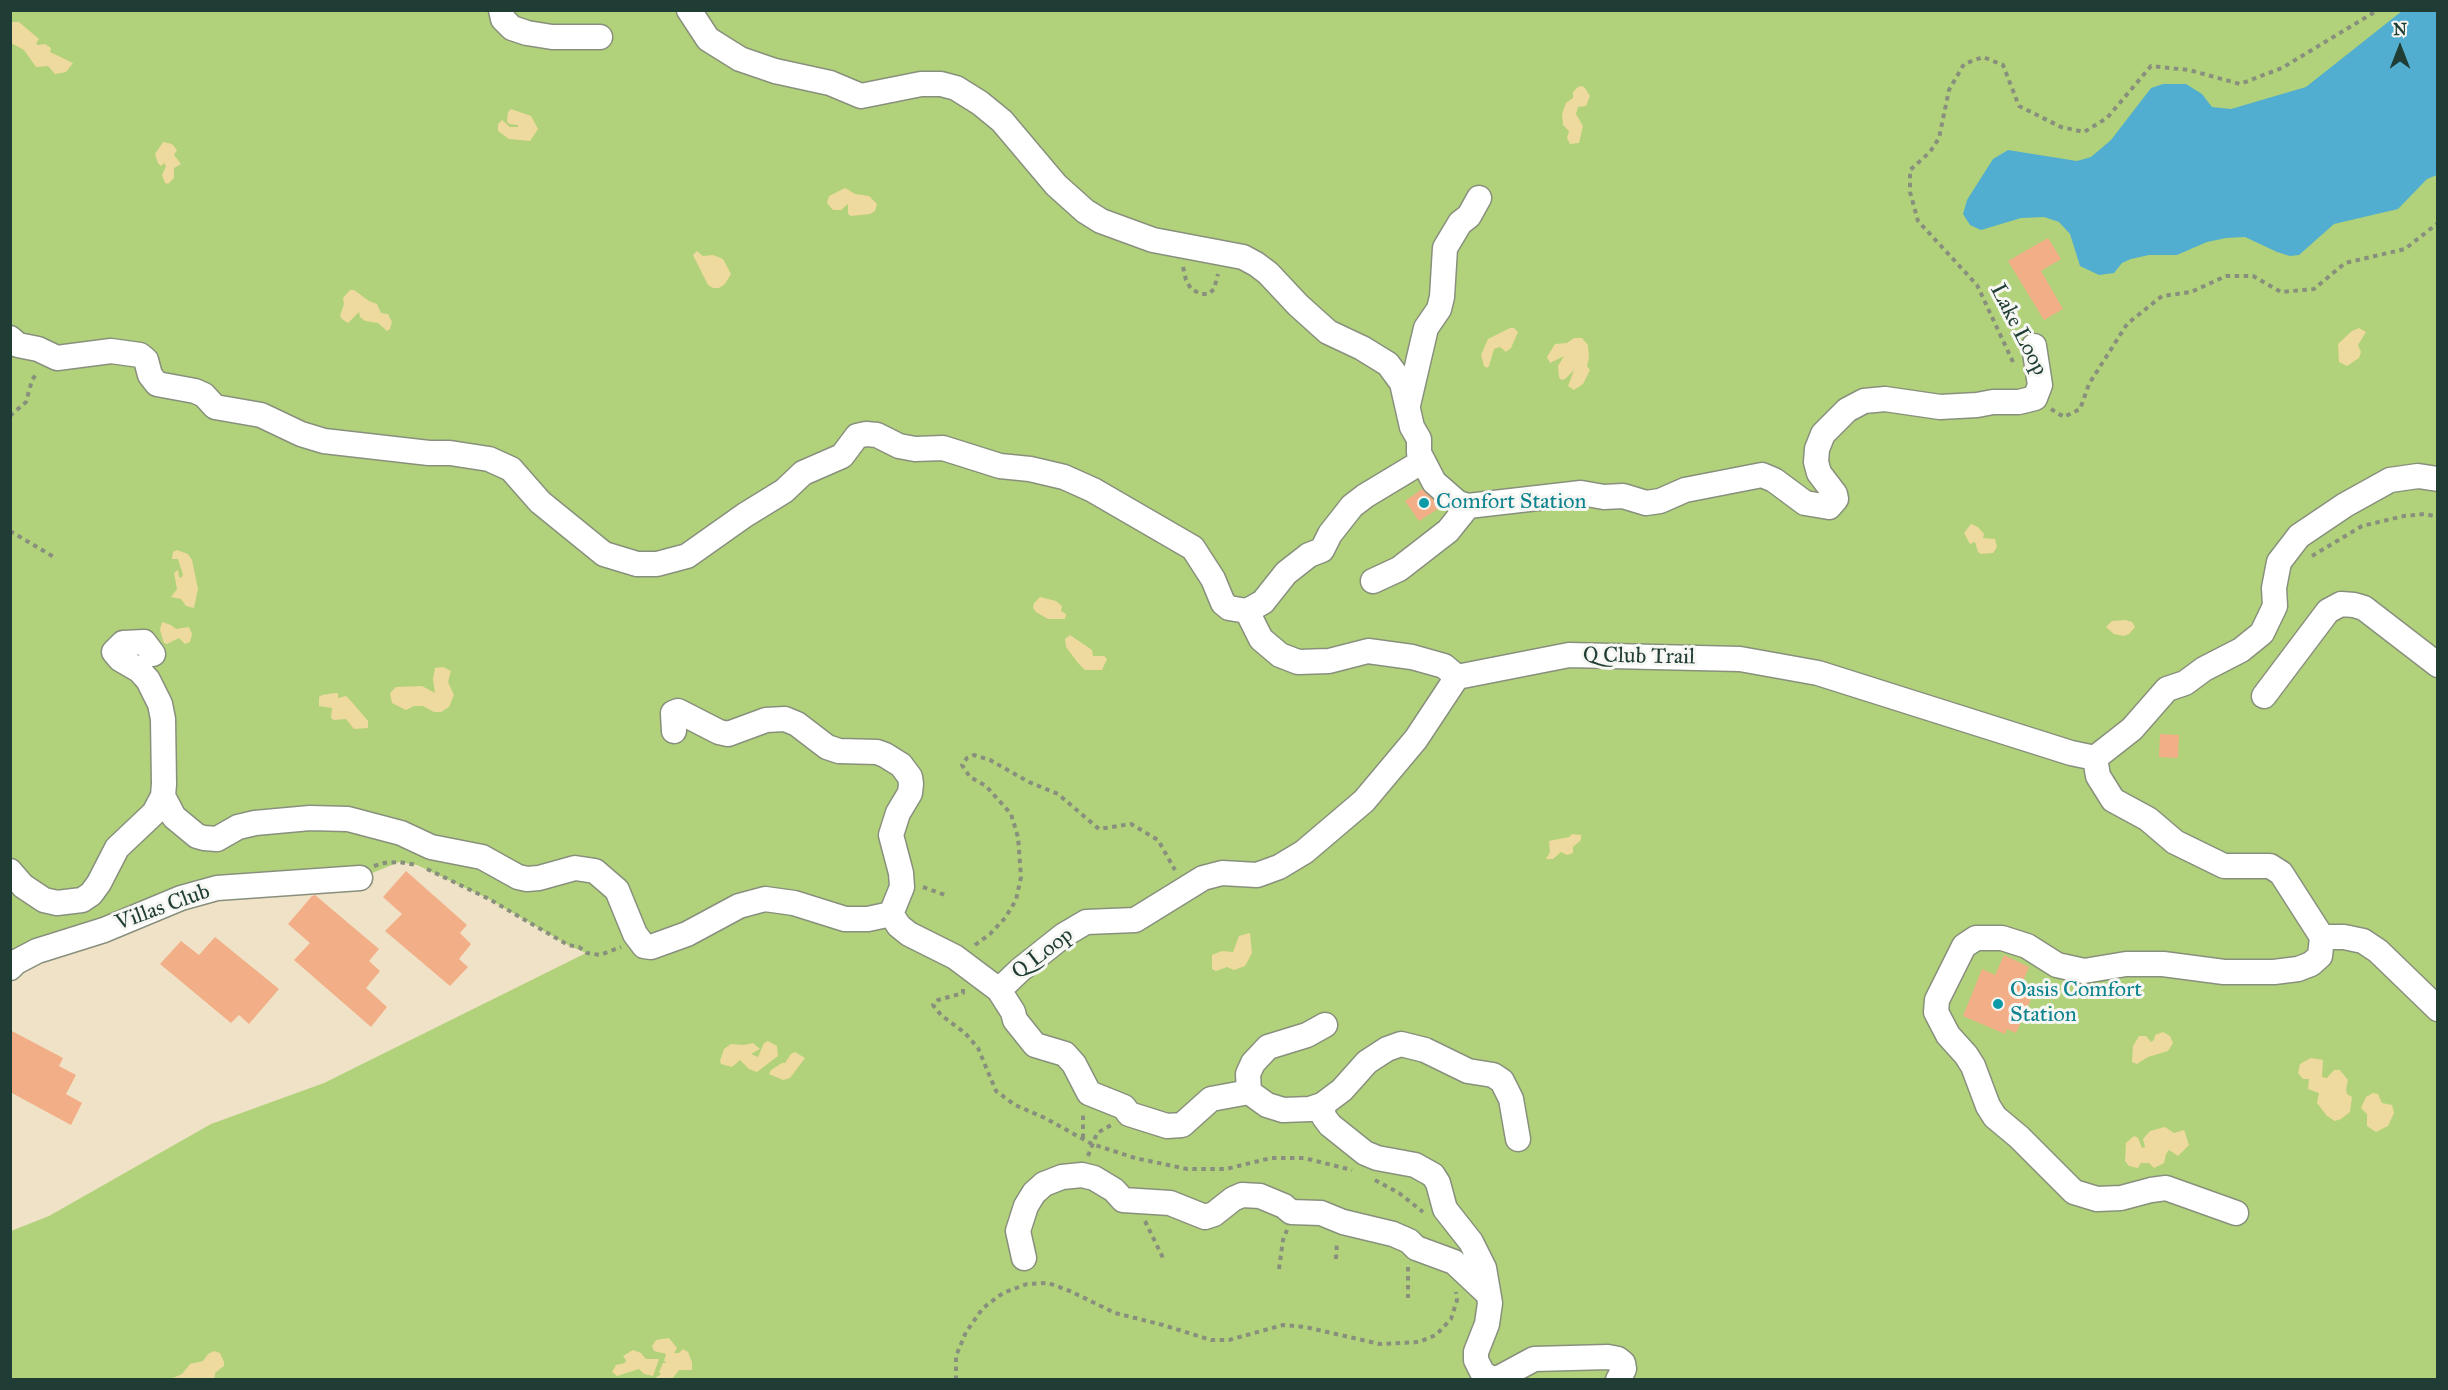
<!DOCTYPE html>
<style>
body{margin:0}
#map{position:relative;width:2448px;height:1390px;overflow:hidden;background:#f0e2c6;font-family:"IM FELL Great Primer",serif}
canvas{display:block}
.frame{position:absolute;inset:0;border:12px solid #1f3d34;pointer-events:none}
.north{position:absolute;left:2370px;top:18px;width:60px;height:60px;-webkit-text-stroke:4px #f6f6f2;paint-order:stroke;rotate:0deg;font-size:16px;font-weight:700;line-height:24px;text-align:center;color:#1f3d34}
.north::after{content:'';display:block;margin:auto;width:21px;height:27px;background:#1f3d34;clip-path:polygon(50% 0,100% 100%,50% 72%,0 100%)}
</style>
<div id="map">
<canvas width="2448" height="1390"></canvas>
<div class="frame"></div>
<div class="north">N</div>
</div>
<script>
const ctx = document.querySelector('canvas').getContext('2d');
ctx.lineJoin = 'round';
function paint(path, color) { ctx.fillStyle = color; ctx.fill(path, 'evenodd'); }
const toPath = rows => new Path2D(rows.map(r => 'M' + r).join(''));
function trace(path, color, width, dash) { ctx.strokeStyle = color; ctx.lineWidth = width; ctx.lineCap = dash ? 'butt' : 'round'; ctx.setLineDash(dash || []); ctx.stroke(path); }
function drawText(font, color, halo, rows, align = 'center') {
  ctx.font = font + ' "IM FELL Great Primer",serif'; ctx.lineWidth = 6; ctx.setLineDash([]); ctx.textBaseline = 'middle'; ctx.strokeStyle = halo; ctx.fillStyle = color; for (const [text, x, y, turn = 0] of rows) {
    ctx.save(); ctx.translate(x, y); ctx.rotate((+turn || 0) * Math.PI / 180); ctx.textAlign = isNaN(turn) ? turn : align; if (halo) ctx.strokeText(text, 0, 0); ctx.fillText(text, 0, 0); ctx.restore();
  }
}
const green = toPath([
 [11,11,2437,11,2437,1379,11,1379,11,1231,49,1216,211,1124,324,1083,586,953,568,945,489,899,417,865,399,862,360,878,217,888,11,968]
]);
const sand = toPath([
 [11,22,19,22,39,39,36,44,38,45,45,44,51,48,50,52,73,63,66,72,55,74,48,66,36,67,24,50,11,43],
 [1582,86,1585,88,1590,96,1586,106,1578,107,1576,114,1583,126,1579,143,1570,144,1567,138,1569,131,1563,125,1562,114,1566,103,1573,98,1573,92,1578,87],
 [511,109,531,116,538,129,530,141,509,139,498,131,498,124,502,120,510,127,518,127,518,125,509,124,507,121,508,112],
 [163,142,172,144,177,150,174,155,181,164,174,168,174,178,168,184,165,183,162,175,166,166,164,163,161,166,158,163,155,154],
 [845,188,855,194,869,196,877,204,875,211,870,214,851,216,848,214,848,204,841,210,833,210,827,203,829,196],
 [697,251,703,256,713,255,723,259,731,274,725,284,719,288,713,288,708,285,693,255],
 [350,290,354,290,369,301,377,304,381,313,388,314,392,322,390,329,387,331,378,323,365,321,360,317,359,312,348,323,342,319,340,316,344,304,343,298],
 [1510,328,1514,328,1518,332,1511,348,1506,352,1500,347,1494,349,1489,366,1487,368,1484,366,1481,355,1488,339],
 [2359,328,2366,332,2358,345,2361,352,2359,358,2347,366,2339,362,2338,344,2352,331],
 [1574,338,1582,338,1588,345,1589,358,1587,366,1590,370,1583,384,1574,390,1568,386,1574,370,1565,379,1561,380,1559,377,1558,366,1564,356,1550,363,1547,357,1555,344,1567,343],
 [1971,524,1978,527,1984,534,1983,538,1995,539,1997,547,1993,553,1981,554,1978,552,1975,542,1970,544,1964,533],
 [177,550,188,554,192,560,198,589,194,608,186,606,181,599,171,597,177,589,174,573,178,570,179,577,181,578,183,575,178,559,172,559,173,552],
 [1040,597,1056,601,1062,606,1061,611,1066,614,1065,619,1048,619,1036,612,1033,608,1034,603],
 [2125,620,2132,622,2135,627,2129,634,2124,636,2114,634,2106,627,2112,621],
 [162,622,171,625,176,629,189,627,192,634,190,642,185,644,179,638,167,644,164,643,160,630],
 [1070,635,1092,650,1093,656,1104,656,1107,659,1102,670,1085,670,1078,663,1066,647,1065,639],
 [443,667,451,671,448,682,454,695,449,707,441,712,434,712,423,706,414,706,406,710,392,703,390,693,396,687,422,686,435,693,433,679,435,668],
 [335,693,338,693,338,698,346,696,351,701,368,721,368,728,354,729,346,719,334,720,331,718,332,708,319,706,319,697,322,695],
 [1572,834,1581,835,1581,840,1573,847,1573,853,1567,855,1561,852,1553,859,1546,859,1550,852,1549,841,1569,837],
 [1250,933,1252,953,1245,966,1234,970,1227,967,1216,971,1212,969,1212,955,1222,951,1233,952,1239,936],
 [2163,1032,2170,1036,2173,1043,2168,1051,2148,1057,2137,1064,2132,1062,2133,1046,2139,1036,2146,1036,2151,1042,2154,1040,2155,1035],
 [768,1041,777,1046,778,1056,757,1072,749,1069,740,1060,732,1067,721,1064,720,1061,724,1049,731,1044,744,1045,753,1043,760,1049,751,1054,758,1057,764,1043],
 [795,1052,805,1058,790,1078,783,1080,769,1074,771,1070,782,1063,785,1063,791,1054],
 [2311,1058,2323,1060,2322,1077,2327,1078,2334,1070,2340,1070,2348,1080,2346,1089,2347,1094,2352,1097,2350,1112,2341,1119,2335,1121,2327,1116,2317,1103,2319,1093,2308,1089,2309,1079,2303,1079,2298,1073,2300,1064],
 [2373,1093,2378,1094,2382,1103,2392,1105,2394,1113,2388,1126,2376,1132,2367,1126,2367,1114,2361,1108,2366,1097],
 [2165,1127,2174,1133,2184,1130,2189,1145,2178,1156,2169,1150,2166,1154,2164,1163,2154,1168,2149,1163,2141,1163,2138,1168,2129,1166,2125,1161,2126,1143,2134,1136,2138,1138,2142,1148,2145,1147,2143,1139,2150,1131],
 [669,1338,677,1348,674,1353,679,1353,683,1349,688,1352,692,1362,692,1370,679,1370,672,1379,654,1379,661,1374,659,1372,663,1363,667,1363,664,1361,666,1354,654,1351,652,1346,656,1340],
 [633,1350,641,1353,646,1359,659,1359,653,1376,644,1374,639,1369,617,1376,612,1372,616,1365,625,1363,626,1360,623,1356],
 [214,1351,220,1353,224,1362,224,1366,215,1373,215,1377,210,1379,171,1379,182,1374,190,1364,203,1361,208,1354]
]);
const water = toPath([
 [2402,11,2437,11,2437,175,2427,179,2398,209,2334,224,2299,255,2290,256,2277,252,2245,237,2226,238,2207,242,2177,255,2149,255,2131,259,2122,263,2114,273,2099,275,2080,266,2070,234,2059,222,2044,217,2021,218,1981,230,1970,225,1963,214,1967,200,1993,159,2008,150,2077,161,2091,157,2111,140,2151,88,2163,84,2186,84,2202,94,2212,107,2231,109,2306,87]
]);
const building = toPath([
 [2048,238,2061,259,2041,271,2063,309,2044,320,2008,261],
 [1422,489,1441,507,1419,521,1405,501],
 [2160,734,2179,735,2178,758,2159,757],
 [406,871,467,925,460,933,471,944,459,959,468,967,450,986,385,931,402,914,383,897],
 [315,895,379,949,369,961,380,971,366,988,387,1007,371,1027,294,960,310,943,288,924,312,896],
 [215,937,279,989,249,1024,239,1015,231,1023,160,964,181,941,199,955],
 [2004,955,2029,967,2021,986,2034,992,2016,1033,2007,1029,2005,1034,1963,1016,1982,969,1995,975],
 [10,1030,63,1058,59,1066,76,1075,66,1094,82,1103,71,1125,10,1092]
]);
const path = toPath([
 [1183,267,1186,280,1191,289,1201,294,1209,294,1214,289,1218,274],
 [2013,362,1977,285,1918,221,1910,192,1910,170,1930,152,1939,138,1949,90,1964,64,1983,57,2003,65,2019,106,2061,127,2084,132,2107,118,2151,66,2189,70,2240,84,2282,68,2378,10],
 [2051,409,2064,417,2080,409,2089,384,2127,324,2162,296,2191,292,2226,276,2253,276,2281,292,2314,289,2345,263,2405,249,2438,223],
 [10,416,26,402,32,380,37,373],
 [10,531,54,557],
 [2312,556,2362,526,2404,516,2425,514,2438,517],
 [374,866,384,863,399,862,417,865],
 [427,869,489,899,568,945,579,947,587,953,600,955,621,947],
 [923,887,945,895],
 [975,945,990,934,1005,918,1016,900,1021,877,1018,837,1011,814,986,786,970,777,962,765,967,758,974,755,990,760,1029,782,1058,794,1099,829,1131,824,1158,840,1175,870],
 [963,989,963,993,938,1000,933,1005,941,1015,965,1033,978,1048,996,1091,1015,1105,1045,1118,1092,1144,1135,1158,1187,1169,1226,1169,1271,1158,1304,1158,1352,1170],
 [1083,1138,1083,1112],
 [1088,1156,1097,1133,1113,1124],
 [1375,1180,1399,1193,1423,1212],
 [1145,1221,1164,1260],
 [1336,1259,1337,1241],
 [1408,1267,1408,1298],
 [1279,1269,1283,1240,1287,1230],
 [956,1380,956,1356,966,1332,983,1308,1003,1293,1027,1284,1048,1283,1070,1291,1115,1313,1163,1325,1211,1340,1229,1340,1283,1325,1305,1327,1380,1344,1419,1342,1436,1335,1451,1319,1457,1300,1456,1292]
]);
const minor = toPath([
 [501,10,503,19,512,28,527,33,552,37,600,37],
 [689,10,708,39,740,59,775,71,830,83,861,96,921,84,941,84,956,88,980,103,1002,121,1056,185,1085,211,1101,221,1153,240,1243,257,1256,264,1268,273,1298,305,1328,332,1362,348,1388,364,1402,383,1412,427,1419,439,1419,453,1434,482,1458,503,1468,506,1581,493,1604,497,1623,496,1646,503,1660,501,1685,490,1762,475,1774,480,1805,503,1829,507,1836,499,1835,494,1819,473,1816,462,1817,449,1823,434,1847,410,1864,401,1885,399,1940,407,1977,405,1993,402,2019,402,2035,398,2040,385,2034,346],
 [10,338,18,345,38,349,57,358,111,351,140,355,146,360,150,375,157,384,195,391,204,395,215,407,261,415,301,434,324,441,429,453,450,453,489,459,511,469,540,502,604,554,637,564,657,564,687,556,745,515,784,491,803,473,842,456,857,436,866,434,877,435,899,446,915,449,943,448,1000,466,1030,469,1064,477,1093,490,1193,548,1213,579,1223,603,1229,608,1247,611,1263,602,1286,573,1309,555,1322,550,1330,534,1352,506,1365,496,1423,461],
 [1408,405,1426,328,1439,309,1442,297,1445,248,1460,223,1469,216,1479,198],
 [1373,581,1399,569,1448,531,1468,506],
 [1247,611,1261,639,1280,655,1298,662,1329,661,1368,651,1412,657,1444,666,1457,677],
 [2264,696,2328,611,2341,604,2354,605,2364,608,2438,665],
 [674,731,673,713,678,711,719,732,728,734,766,720,785,719,797,724,827,747,839,751,877,752,885,755,901,765,910,777,911,784,910,793,898,813,891,835,901,873,902,887,891,914],
 [2095,758,2098,776,2113,800,2148,819,2175,842,2224,866,2270,866,2281,873,2322,937,2320,956,2311,964,2298,969,2274,972,2224,972,2163,964,2126,964,2084,971,2057,965,2027,946,2002,938,1976,938,1964,946,1937,1000,1936,1012,1948,1035,1966,1055,1973,1066,1988,1106,1995,1117,2019,1137,2074,1192,2097,1199,2121,1198,2151,1190,2166,1188,2236,1213],
 [2095,758,2132,729,2167,689,2185,683,2204,669,2241,650,2262,633,2275,606,2274,588,2279,562,2299,536,2345,505,2390,480,2418,476,2438,479],
 [163,796,174,817,197,836,204,838,217,839,238,827,255,823,310,818,348,819,401,833,431,847,482,857,518,877,527,879,539,878,575,868,595,871,617,890,635,934,644,946,651,947,687,934,739,906,765,899,794,903,845,919,868,919,891,914,899,926,909,934,955,957,999,990],
 [10,871,23,886,44,900,57,903,82,900,91,894,99,883,117,848,154,813,163,796,164,784,163,719,160,704,148,680,139,670,120,659,114,652,123,643,144,642,153,654],
 [2322,937,2344,937,2363,941,2378,951,2438,1009],
 [10,968,16,962,37,951,104,930,181,898,217,888,360,878],
 [1325,1025,1307,1035,1268,1047,1253,1063,1248,1074,1249,1092,1267,1105,1283,1110,1310,1109,1322,1105,1342,1090,1367,1062,1387,1049,1401,1044,1425,1050,1468,1071,1493,1075,1502,1081,1511,1099,1518,1139],
 [1249,1092,1211,1099,1182,1125,1167,1126,1129,1114,1124,1107,1089,1093,1074,1064,1065,1054,1035,1045,1015,1020,1013,1012,999,990,1020,970,1064,935,1086,922,1135,920,1203,878,1222,873,1257,875,1279,867,1304,852,1364,801,1416,739,1457,677,1569,655,1740,659,1818,673,2071,753,2095,758],
 [1322,1105,1324,1117,1330,1125,1365,1153,1377,1158,1415,1165,1433,1175,1438,1183,1445,1209,1471,1242,1484,1268,1490,1303,1487,1324,1476,1352,1476,1360,1482,1372,1488,1377,1497,1379,1534,1359,1608,1357,1618,1359,1623,1363,1624,1369,1618,1380],
 [1024,1258,1018,1231,1026,1206,1034,1193,1044,1184,1062,1177,1082,1175,1094,1178,1114,1190,1123,1200,1170,1203,1205,1217,1214,1214,1233,1199,1242,1195,1260,1196,1284,1206,1291,1212,1321,1213,1343,1222,1393,1234,1409,1241,1416,1248,1454,1262,1487,1293]
]);
const markers = [
 [1424,503,6,"#0f9aa8"],
 [1998,1004,6,"#0f9aa8"]
];
const streetNames = [
 ["Lake Loop",2018,330,63],
 ["Q Club Trail",1639,657,1],
 ["Villas Club",163,908,-20],
 ["Q Loop",1043,954,-37]
];
const cultureNames = [
 ["Comfort Station",1436,503],
 ["Oasis Comfort",2010,991],
 ["Station",2010,1016]
];
paint(green, '#b1d27a');
paint(sand, '#eeda9e');
paint(water, '#52aed0');
paint(building, '#f2ae86');
trace(minor, '#88907d', 27);
trace(path, '#88907d', 4, [4.5, 4.5]);
trace(minor, '#fff', 24);
for (const [x, y, r, color] of markers) { const dot = new Path2D(); dot.arc(x, y, r, 0, 2 * Math.PI); ctx.fillStyle = color; ctx.fill(dot); trace(dot, '#f6f6f2', 2); }
drawText('22px', '#1f3d34', '#f6f6f2', streetNames);
drawText('22px', '#0d838f', '#f6f6f2', cultureNames, 'left');
</script>
